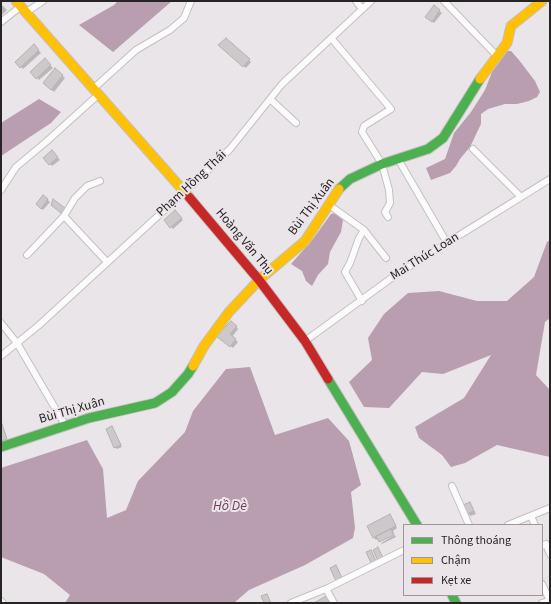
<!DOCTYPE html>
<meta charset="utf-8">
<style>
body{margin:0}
#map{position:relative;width:551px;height:604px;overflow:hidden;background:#eae5e8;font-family:"Source Sans 3",sans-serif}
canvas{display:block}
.frame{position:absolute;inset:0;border:2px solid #272426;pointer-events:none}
.legend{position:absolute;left:403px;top:524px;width:140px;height:72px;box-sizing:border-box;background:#ebe4e8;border:1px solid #9d979a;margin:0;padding:5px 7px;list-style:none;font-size:12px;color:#272426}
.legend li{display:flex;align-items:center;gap:8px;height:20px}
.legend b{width:20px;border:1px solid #9d979a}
</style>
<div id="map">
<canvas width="551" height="604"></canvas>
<div class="frame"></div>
<ul class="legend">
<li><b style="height:5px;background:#4caf50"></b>Thông thoáng</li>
<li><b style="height:5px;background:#ffc107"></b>Chậm</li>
<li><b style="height:5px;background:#c62828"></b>Kẹt xe</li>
</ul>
</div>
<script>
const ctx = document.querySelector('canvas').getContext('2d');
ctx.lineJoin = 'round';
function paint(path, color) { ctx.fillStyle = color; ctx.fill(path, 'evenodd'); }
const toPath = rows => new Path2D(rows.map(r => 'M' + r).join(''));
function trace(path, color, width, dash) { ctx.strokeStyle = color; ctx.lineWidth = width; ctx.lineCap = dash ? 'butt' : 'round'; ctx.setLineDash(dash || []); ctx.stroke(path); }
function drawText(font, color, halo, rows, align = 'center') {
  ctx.font = font + ' "Source Sans 3",sans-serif'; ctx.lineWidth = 4; ctx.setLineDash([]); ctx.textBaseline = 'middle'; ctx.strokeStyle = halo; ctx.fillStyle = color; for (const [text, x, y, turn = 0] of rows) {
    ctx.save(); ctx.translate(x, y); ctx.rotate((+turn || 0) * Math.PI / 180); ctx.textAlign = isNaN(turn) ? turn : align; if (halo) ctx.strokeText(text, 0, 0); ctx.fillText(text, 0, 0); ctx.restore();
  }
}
const water = toPath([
 [118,1,172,1,113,52,79,25,114,5],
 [507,51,511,51,519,60,535,81,540,92,537,97,529,101,517,104,505,104,488,109,481,114,481,124,470,147,460,159,456,166,450,173,431,180,426,168,445,159,454,133,471,112,485,90,492,72],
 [39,99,61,112,51,123,1,156,1,123],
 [335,213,343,220,341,232,330,252,328,264,318,275,312,286,306,281,302,271,291,264,313,239,331,214],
 [550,240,550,318,545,322,536,375,550,390,550,457,497,445,465,463,451,467,442,455,419,438,415,427,464,398,491,355,443,374,422,372,389,408,364,407,349,382,372,360,368,338,384,314,408,293,439,291,477,301,507,301,534,277,547,242],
 [250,367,275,435,328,418,349,441,361,485,351,492,355,528,353,538,305,565,249,590,234,603,65,603,70,595,44,574,1,557,1,468,87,440,103,469,107,518,126,510,138,481,185,432,193,411,226,369]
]);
const shadow = toPath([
 [1,4,7,10,1,16],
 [434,7,442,13,434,23,429,19],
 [226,39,251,62,246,68,222,47],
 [34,45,41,53,23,69,16,62],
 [45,60,53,68,39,80,31,72],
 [55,70,65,78,54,92,46,85],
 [52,151,60,160,52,166,45,158],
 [43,196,50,202,43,210,39,207],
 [175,212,183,220,173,229,165,220],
 [236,326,238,329,232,337,238,342,233,348,220,338],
 [1,421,8,441,4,443,1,439],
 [112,427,122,447,117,449,115,447],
 [470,503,476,514,470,516,465,505],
 [390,515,397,528,393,531,394,534,380,541,378,538,376,540,373,537],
 [395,535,396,537,382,544,381,543]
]);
const building = toPath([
 [434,5,440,10,432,22,425,17,434,5],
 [226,38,250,59,243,67,218,45,226,38],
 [34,44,39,50,20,68,15,62,34,44],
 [45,58,51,65,36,79,30,72,45,58],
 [55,68,63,75,51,90,43,83,55,68],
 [52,150,58,157,49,165,43,158,52,150],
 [43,195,48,199,41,209,36,204,43,195],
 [53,199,65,208,61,213,51,205,53,199],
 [175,210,182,218,170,228,164,220,175,210],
 [231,321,237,326,230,334,236,339,230,347,216,336,231,321],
 [1,421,7,439,1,441,1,421],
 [112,426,121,445,114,448,106,429,112,426],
 [470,502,474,511,467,514,463,505,470,502],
 [390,514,396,526,373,538,367,526,390,514],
 [391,529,394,535,379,542,376,536,391,529],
 [378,547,383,558,378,561,373,550,378,547],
 [371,550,376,561,371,563,366,552,371,550],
 [336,565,342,578,336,581,330,568,336,565],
 [267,594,271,603,264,603,261,596,267,594],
 [326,596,329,601,326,603,314,603,326,596]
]);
const street = toPath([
 [356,1,362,9],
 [444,1,497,56],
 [25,13,43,1],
 [1,22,20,7],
 [332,39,391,109,364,126,362,132,382,164,389,190,390,203,385,212,388,217],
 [93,89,136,50,170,30,184,18,191,1],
 [270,99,296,123],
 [473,149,521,197],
 [398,159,447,243],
 [100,181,87,186,75,198,64,216,107,262],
 [1,190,16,167,46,142,98,95],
 [329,205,364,230,359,238,350,263,345,272,362,301],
 [364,230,386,258],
 [27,255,64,216],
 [1,323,17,343,65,425],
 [305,341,397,274,550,179],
 [1,356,38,326,207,171,230,149,282,84,371,1],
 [452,486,469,525],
 [531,516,535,525],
 [508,525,550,508],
 [542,546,546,544,550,554],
 [542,584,550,601],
 [326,589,334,603],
 [1,601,3,603],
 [291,603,328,588,404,550],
 [542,603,550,601]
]);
const fast = toPath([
 [339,189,350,179,382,164,428,149,443,138,480,79],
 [328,379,417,525],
 [1,447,89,418,155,403,172,392,188,374,193,366],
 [452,595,456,603]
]);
const slow = toPath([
 [16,1,189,197],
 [480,79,507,43,511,26,542,1],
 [193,366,204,346,229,312,259,280,305,241,339,189]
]);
const jam = toPath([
 [189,197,259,280,305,341,328,379]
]);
const streetNames = [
 ["Phạm Hồng Thái",192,184,-43],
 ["Bùi Thị Xuân",312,207,-53],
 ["Hoàng Văn Thụ",244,242,50],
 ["Mai Thúc Loan",425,257,-32],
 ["Bùi Thị Xuân",72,411,-16]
];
const waterNames = [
 ["Hồ Dè",230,507]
];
paint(water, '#b89eaf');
paint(shadow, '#0003');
paint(building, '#cdc9cb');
trace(building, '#b5b1b3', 1);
trace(street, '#c4c0c2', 8);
trace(fast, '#c4c0c2', 11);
trace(slow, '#c4c0c2', 11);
trace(jam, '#c4c0c2', 11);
trace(street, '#fcfbfc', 6);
trace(fast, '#4caf50', 9);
trace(slow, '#ffc107', 9);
trace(jam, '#c62828', 9);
drawText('13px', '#272426', '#ebe4e8', streetNames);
drawText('italic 14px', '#6f3d61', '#ebe4e8', waterNames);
</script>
